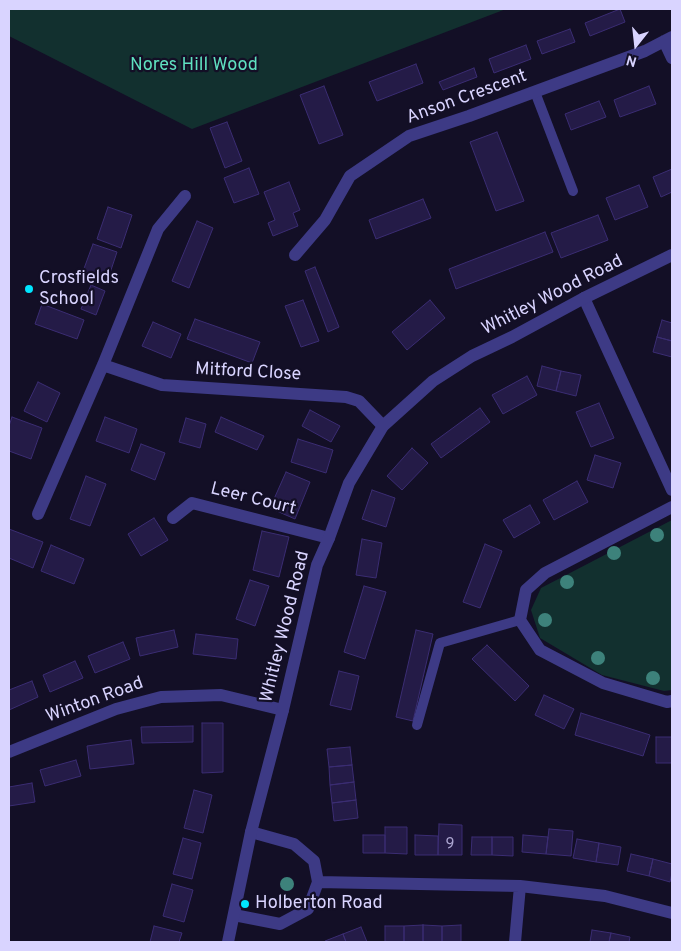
<!DOCTYPE html>
<style>
body{margin:0}
#map{position:relative;width:681px;height:951px;overflow:hidden;background:#130f26;font-family:Overpass,sans-serif}
canvas{display:block}
.frame{position:absolute;inset:0;border:10px solid #d9d4ff;pointer-events:none}
.north{position:absolute;left:611px;top:20px;width:50px;height:50px;-webkit-text-stroke:4px #130f26;paint-order:stroke;rotate:196deg;font-size:14px;font-weight:700;line-height:20px;text-align:center;color:#d9d4ff}
.north::after{content:'';display:block;margin:auto;width:18px;height:22px;background:#d9d4ff;clip-path:polygon(50% 0,100% 100%,50% 72%,0 100%)}
</style>
<div id="map">
<canvas width="681" height="951"></canvas>
<div class="frame"></div>
<div class="north">N</div>
</div>
<script>
const ctx = document.querySelector('canvas').getContext('2d');
ctx.lineJoin = 'round';
function paint(path, color) { ctx.fillStyle = color; ctx.fill(path, 'evenodd'); }
const toPath = rows => new Path2D(rows.map(r => 'M' + r).join(''));
function trace(path, color, width, dash) { ctx.strokeStyle = color; ctx.lineWidth = width; ctx.lineCap = dash ? 'butt' : 'round'; ctx.setLineDash(dash || []); ctx.stroke(path); }
function drawText(font, color, halo, rows, align = 'center') {
  ctx.font = font + ' Overpass,sans-serif'; ctx.lineWidth = 4.5; ctx.setLineDash([]); ctx.textBaseline = 'middle'; ctx.strokeStyle = halo; ctx.fillStyle = color; for (const [text, x, y, turn = 0] of rows) {
    ctx.save(); ctx.translate(x, y); ctx.rotate((+turn || 0) * Math.PI / 180); ctx.textAlign = isNaN(turn) ? turn : align; if (halo) ctx.strokeText(text, 0, 0); ctx.fillText(text, 0, 0); ctx.restore();
  }
}
const green = toPath([
 [9,9,506,9,192,129,9,36],
 [672,520,672,690,664,691,602,675,540,638,531,610,541,588]
]);
const building = toPath([
 [620,9,625,22,590,36,585,23,620,9],
 [570,29,575,42,542,54,537,41,570,29],
 [526,45,531,59,494,73,489,59,526,45],
 [416,64,423,83,377,101,369,82,416,64],
 [474,68,477,77,443,90,439,82,474,68],
 [324,86,343,135,319,144,300,95,324,86],
 [649,86,656,104,620,117,614,100,649,86],
 [599,101,606,117,571,130,565,114,599,101],
 [227,122,242,161,225,168,210,128,227,122],
 [497,132,524,201,496,211,470,142,497,132],
 [249,168,259,194,234,203,224,178,249,168],
 [672,169,672,192,661,197,653,177,672,169],
 [289,182,300,210,293,213,298,226,273,236,268,223,275,220,264,192,289,182],
 [639,185,648,207,615,220,606,198,639,185],
 [423,199,431,218,376,239,369,220,423,199],
 [108,207,132,215,121,248,97,239,108,207],
 [598,215,608,240,561,258,551,233,598,215],
 [197,221,213,228,189,288,172,281,197,221],
 [545,232,553,252,456,289,449,269,545,232],
 [93,244,117,252,107,282,82,274,93,244],
 [315,267,339,327,328,332,305,271,315,267],
 [91,285,105,291,96,315,81,309,91,285],
 [303,300,319,341,301,347,285,306,303,300],
 [430,300,445,318,407,350,392,332,430,300],
 [42,304,84,320,77,339,35,324,42,304],
 [195,319,260,342,252,363,187,339,195,319],
 [662,320,672,323,672,341,657,337,662,320],
 [153,322,181,334,171,358,142,346,153,322],
 [657,337,672,341,672,357,653,352,657,337],
 [542,366,561,371,556,391,537,386,542,366],
 [561,371,581,375,576,396,556,391,561,371],
 [527,376,537,395,503,414,492,395,527,376],
 [38,382,60,393,47,422,24,411,38,382],
 [599,403,614,438,591,447,576,412,599,403],
 [480,408,490,422,441,458,431,444,480,408],
 [310,410,340,426,331,442,302,426,310,410],
 [12,417,42,428,31,459,9,451,9,426,12,417],
 [105,417,137,429,129,453,96,441,105,417],
 [221,417,264,436,257,450,215,432,221,417],
 [186,418,206,424,200,448,179,442,186,418],
 [298,439,333,450,326,473,291,462,298,439],
 [141,444,165,453,155,480,131,470,141,444],
 [412,448,428,463,402,490,387,476,412,448],
 [595,455,621,463,613,488,587,480,595,455],
 [286,472,310,482,295,519,270,508,286,472],
 [86,476,106,484,90,526,70,519,86,476],
 [577,481,588,502,554,520,543,500,577,481],
 [372,490,395,498,386,527,362,519,372,490],
 [530,505,540,523,514,538,503,520,530,505],
 [154,518,168,540,141,556,128,534,154,518],
 [9,529,43,542,33,568,9,558,9,529],
 [262,531,289,537,279,577,253,570,262,531],
 [362,539,382,543,376,578,356,575,362,539],
 [485,544,502,551,480,608,463,602,485,544],
 [51,545,84,559,74,584,41,571,51,545],
 [250,580,269,586,255,626,236,619,250,580],
 [364,586,386,592,365,659,344,652,364,586],
 [174,630,178,647,140,656,136,638,174,630],
 [416,630,433,634,413,721,396,717,416,630],
 [196,634,238,639,236,659,193,654,196,634],
 [123,642,130,659,95,673,88,656,123,642],
 [487,645,529,686,515,701,472,659,487,645],
 [75,661,83,678,50,692,43,675,75,661],
 [339,671,359,676,351,710,330,705,339,671],
 [32,681,38,697,9,710,9,690,32,681],
 [544,695,574,709,564,729,535,715,544,695],
 [581,713,650,735,643,756,575,735,581,713],
 [202,723,223,723,223,772,202,773,202,723],
 [193,726,193,742,142,743,141,727,193,726],
 [656,737,672,737,672,763,656,763,656,737],
 [131,740,134,764,90,769,87,746,131,740],
 [350,747,352,765,329,767,327,749,350,747],
 [76,760,81,776,45,786,40,770,76,760],
 [352,765,354,782,330,785,329,767,352,765],
 [354,782,356,800,332,803,330,785,354,782],
 [32,783,35,802,9,806,9,787,32,783],
 [194,790,212,795,203,833,184,828,194,790],
 [356,800,358,818,334,821,332,803,356,800],
 [439,824,462,825,462,855,438,855,439,824],
 [385,827,407,827,407,854,385,853,385,827],
 [549,829,573,831,571,856,546,854,549,829],
 [363,835,385,835,385,853,363,853,363,835],
 [415,835,438,836,438,855,415,855,415,835],
 [523,835,548,837,546,854,522,852,523,835],
 [472,837,492,837,492,855,471,855,472,837],
 [492,837,513,837,513,856,492,855,492,837],
 [183,838,201,843,192,879,173,874,183,838],
 [577,839,599,843,596,862,573,858,577,839],
 [599,843,621,847,618,865,596,862,599,843],
 [631,854,653,859,649,876,627,871,631,854],
 [653,859,672,864,672,873,670,882,649,876,653,859],
 [172,884,193,890,184,922,163,916,172,884],
 [423,925,442,926,442,942,423,942,423,925],
 [423,925,423,942,404,942,404,926,423,925],
 [461,925,461,942,442,942,442,926,461,925],
 [154,926,182,933,179,942,150,942,154,926],
 [385,926,404,926,404,942,385,942,385,926],
 [361,927,367,942,346,942,343,934,361,927],
 [592,930,611,933,609,942,590,942,592,930],
 [611,933,630,937,629,942,609,942,611,933],
 [343,934,346,942,325,942,325,941,343,934]
]);
const service = toPath([
 [535,92,573,191],
 [417,725,440,643,520,620]
]);
const minor = toPath([
 [664,41,672,58],
 [295,255,325,220,350,176,409,136,469,116,645,51,672,37],
 [584,298,672,490],
 [103,365,162,385,346,397,359,401,383,426],
 [672,507,545,573,526,590,520,620,540,650,603,683,667,702,672,701],
 [38,514,103,365,158,229,185,196],
 [173,518,192,503,329,538],
 [9,752,116,709,161,697,221,695,283,710],
 [318,882,520,886,605,896,672,913],
 [234,915,280,924,308,909,318,882,314,861,294,844,251,832],
 [515,942,520,886]
]);
const tertiary = toPath([
 [228,942,251,832,283,710,317,565,329,538,349,483,383,426,433,381,472,356,512,337,584,298,672,255]
]);
const trees = [
 [657,535],
 [614,553],
 [567,582],
 [545,620],
 [598,658],
 [653,678],
 [287,884]
];
const markers = [
 [29,289,5,"#00e5ff"],
 [245,904,5,"#00e5ff"]
];
const numberNames = [
 ["9",450,845]
];
const parkNames = [
 ["Nores Hill Wood",194,66]
];
const streetNames = [
 ["Anson Crescent",467,98,-20],
 ["Whitley Wood Road",553,296,-27],
 ["Mitford Close",248,373,3],
 ["Leer Court",253,500,14],
 ["Whitley Wood Road",286,627,-76],
 ["Winton Road",95,701,-20]
];
const poiNames = [
 ["Crosfields",39,279],
 ["School",39,300],
 ["Holberton Road",255,904]
];
paint(green, '#12302f');
paint(building, '#241b47');
trace(building, '#3b2d73', 1);
trace(service, '#3d3a85', 10);
trace(minor, '#3d3a85', 12);
trace(tertiary, '#3d3a85', 12);
ctx.fillStyle = '#3d827b';
for (const [x, y] of trees) { ctx.beginPath(); ctx.arc(x, y, 7, 0, 2 * Math.PI); ctx.fill(); }
for (const [x, y, r, color] of markers) { const dot = new Path2D(); dot.arc(x, y, r, 0, 2 * Math.PI); ctx.fillStyle = color; ctx.fill(dot); trace(dot, '#130f26', 2); }
drawText('15px', '#aca6d1', null, numberNames);
drawText('18px', '#5fe0c0', '#130f26', parkNames);
drawText('18px', '#d9d4ff', '#130f26', streetNames);
drawText('18px', '#d9d4ff', '#130f26', poiNames, 'left');
</script>
